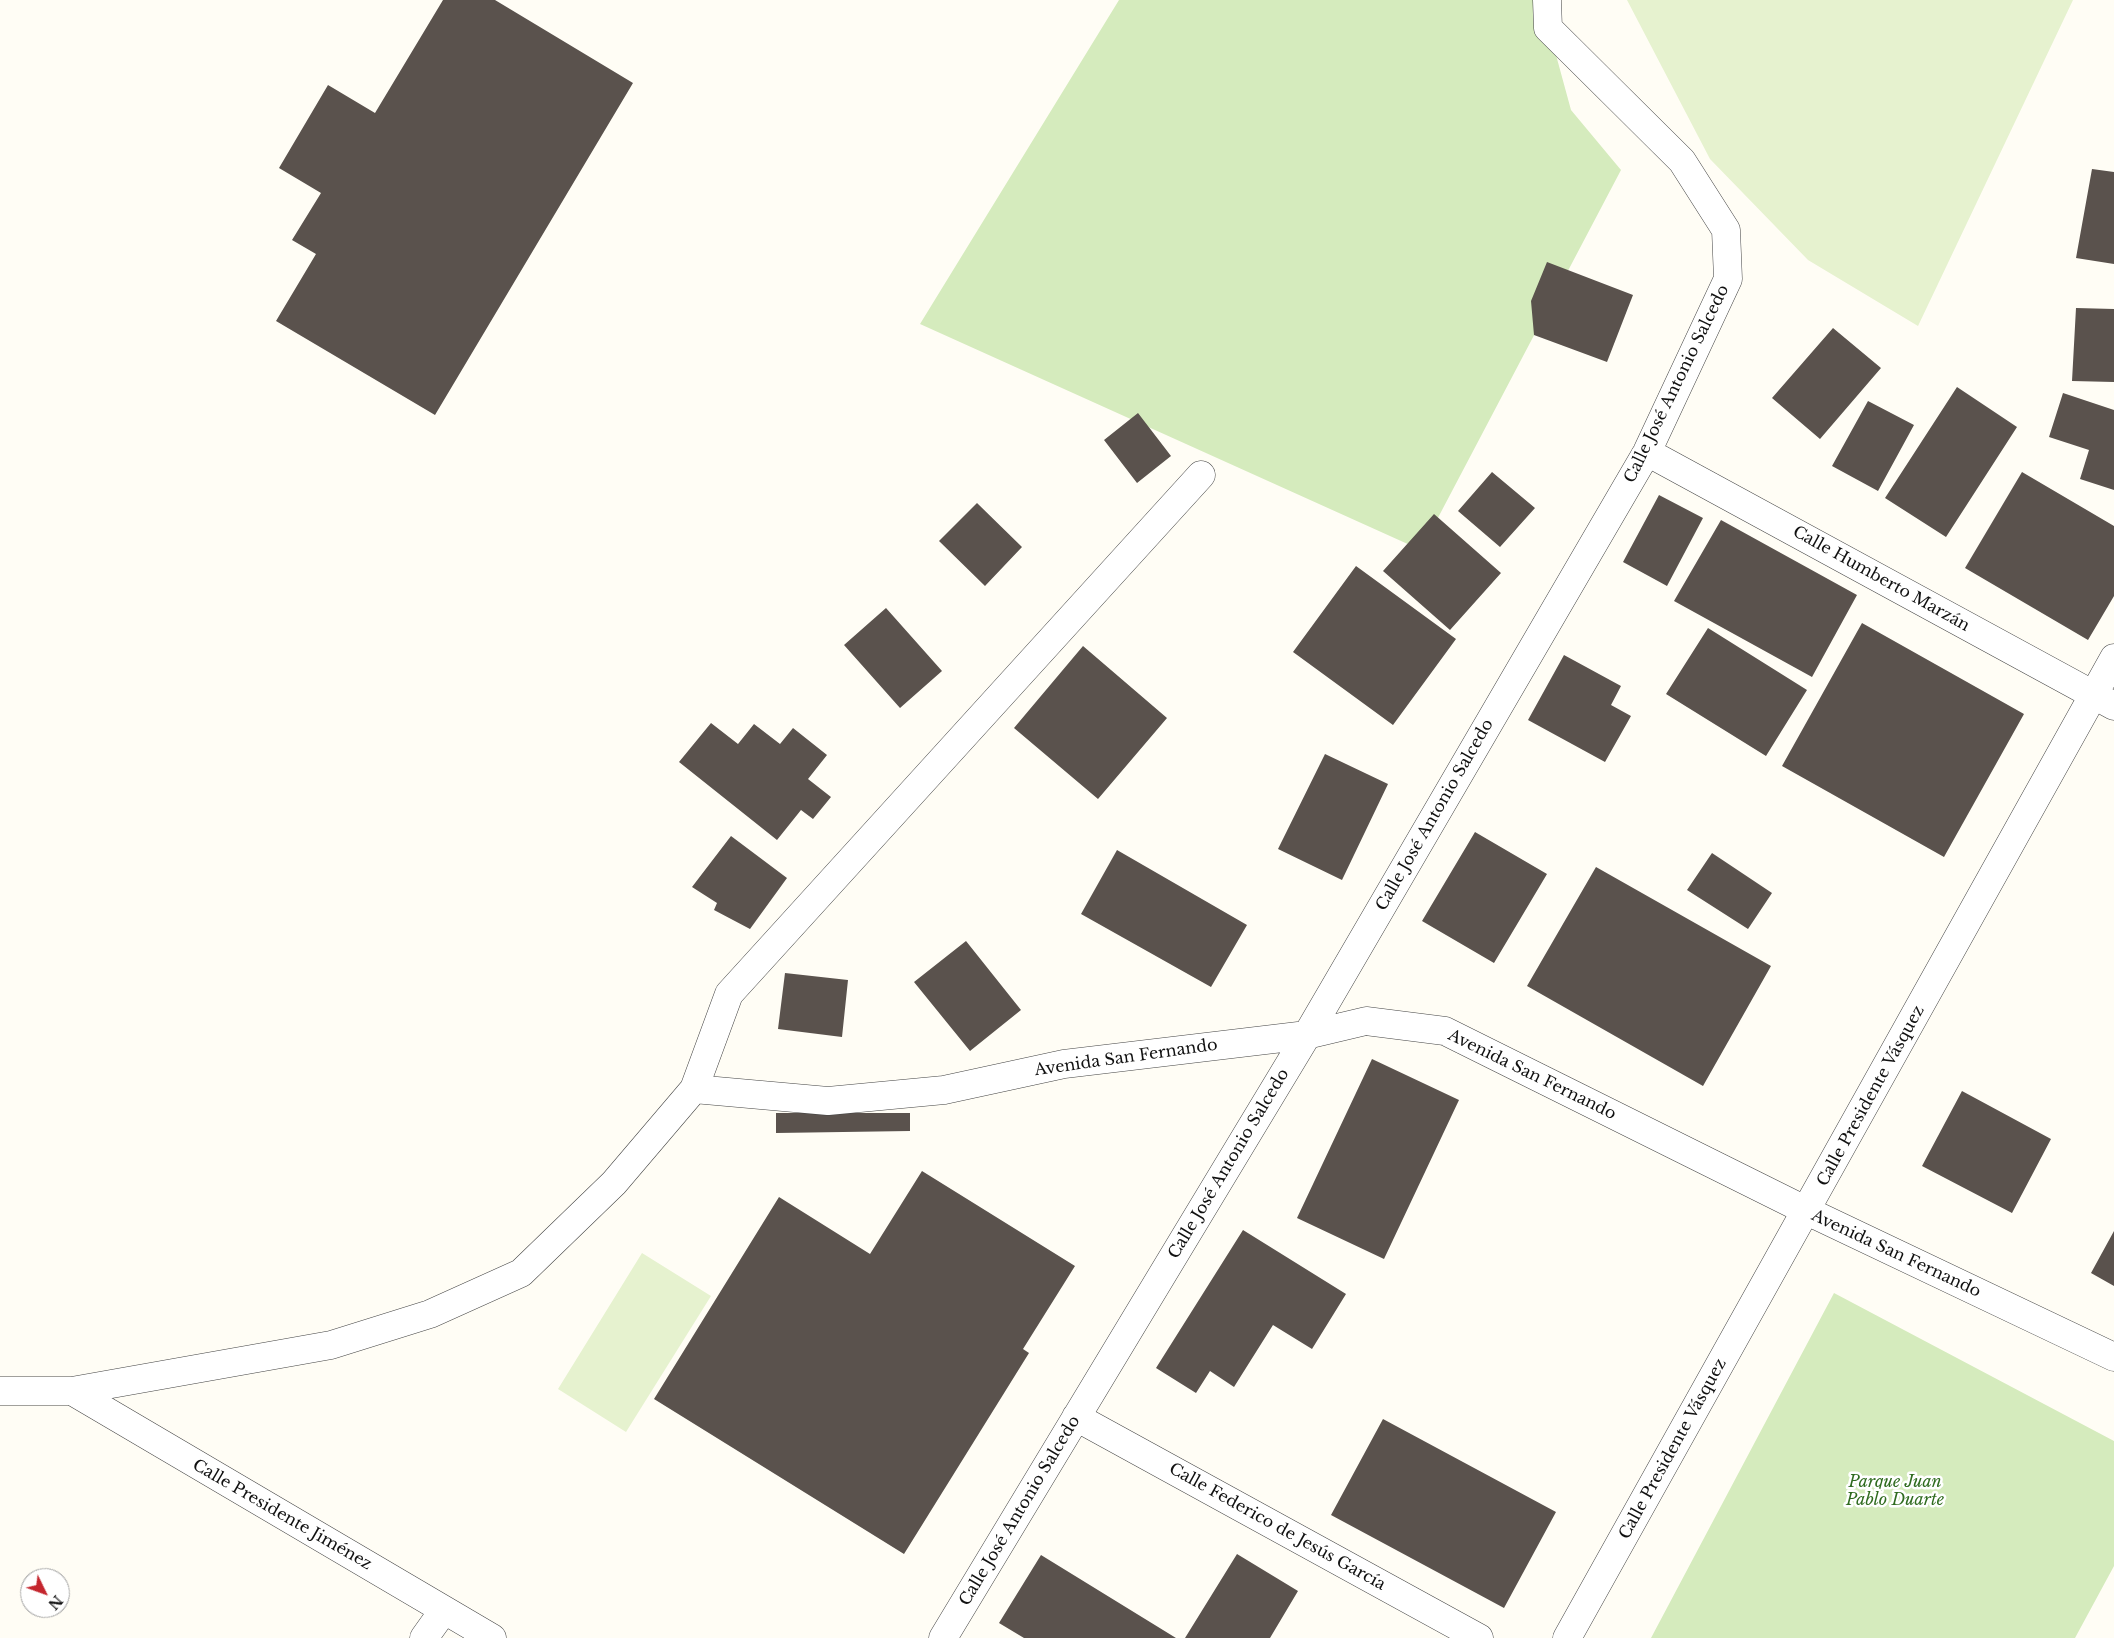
<!DOCTYPE html>
<meta charset="utf-8">
<style>
body{margin:0}
#map{position:relative;width:2114px;height:1638px;overflow:hidden;background:#fffdf5;font-family:"Libre Baskerville",serif}
canvas{display:block}
.north{position:absolute;left:20px;top:1568px;width:50px;height:50px;box-sizing:border-box;background:#fff;border:1px solid #a0a0a0;border-radius:50%;rotate:132deg;font-size:14px;font-weight:700;line-height:20px;text-align:center;color:#111}
.north::after{content:'';display:block;margin:auto;width:18px;height:22px;background:#c4262e;clip-path:polygon(50% 0,100% 100%,50% 72%,0 100%)}
</style>
<div id="map">
<canvas width="2114" height="1638"></canvas>
<div class="north">N</div>
</div>
<script>
const ctx = document.querySelector('canvas').getContext('2d');
ctx.lineJoin = 'round';
function paint(path, color) { ctx.fillStyle = color; ctx.fill(path, 'evenodd'); }
const toPath = rows => new Path2D(rows.map(r => 'M' + r).join(''));
function trace(path, color, width, dash) { ctx.strokeStyle = color; ctx.lineWidth = width; ctx.lineCap = dash ? 'butt' : 'round'; ctx.setLineDash(dash || []); ctx.stroke(path); }
function drawText(font, color, halo, rows, align = 'center') {
  ctx.font = font + ' "Libre Baskerville",serif'; ctx.lineWidth = 5; ctx.setLineDash([]); ctx.textBaseline = 'middle'; ctx.strokeStyle = halo; ctx.fillStyle = color; for (const [text, x, y, turn = 0] of rows) {
    ctx.save(); ctx.translate(x, y); ctx.rotate((+turn || 0) * Math.PI / 180); ctx.textAlign = isNaN(turn) ? turn : align; if (halo) ctx.strokeText(text, 0, 0); ctx.fillText(text, 0, 0); ctx.restore();
  }
}
const green = toPath([
 [1119,0,1541,0,1571,110,1621,170,1421,550,920,324],
 [1834,1293,2114,1441,2114,1566,2075,1638,1651,1638]
]);
const pitch = toPath([
 [1627,0,2073,0,1918,326,1808,260,1710,159],
 [642,1253,711,1296,626,1432,558,1389]
]);
const building = toPath([
 [443,0,495,0,633,83,435,415,276,321,316,254,292,240,321,193,279,168,328,85,375,113],
 [2092,169,2114,172,2114,264,2076,258],
 [1547,262,1633,295,1607,362,1534,335,1531,301],
 [2076,308,2114,309,2114,382,2072,381],
 [1833,328,1881,368,1820,439,1772,398],
 [1957,387,2017,427,1946,537,1885,498],
 [2063,393,2114,410,2114,490,2080,479,2089,450,2049,437],
 [1868,401,1914,425,1878,491,1832,466],
 [1138,413,1171,456,1137,483,1104,440],
 [1492,472,1535,508,1500,547,1458,511],
 [2022,472,2114,526,2114,596,2088,640,1965,568],
 [1659,495,1703,518,1667,586,1623,562],
 [977,503,1022,547,985,586,939,541],
 [1434,514,1501,573,1450,630,1383,571],
 [1721,520,1857,595,1812,677,1674,601],
 [1356,566,1456,639,1393,725,1293,652],
 [886,608,942,671,900,708,844,645],
 [1862,623,2024,714,1944,857,1782,766],
 [1708,628,1807,690,1766,756,1666,694],
 [1083,646,1167,718,1098,799,1014,728],
 [1564,655,1621,686,1611,705,1631,716,1605,762,1528,720],
 [711,723,738,744,754,724,780,744,793,728,827,755,808,779,831,797,813,819,801,810,777,840,679,762],
 [1325,754,1388,784,1342,880,1278,849],
 [1475,832,1547,874,1494,963,1422,921],
 [731,836,787,878,750,929,714,910,717,903,692,887],
 [1117,850,1247,925,1211,987,1081,914],
 [1712,853,1772,893,1748,929,1687,890],
 [1596,867,1771,966,1703,1086,1527,986],
 [966,941,1021,1010,970,1051,914,982],
 [785,973,848,980,842,1037,778,1029],
 [1372,1059,1459,1100,1384,1259,1297,1218],
 [1962,1091,2051,1139,2012,1213,1922,1166],
 [776,1113,910,1113,910,1131,776,1133],
 [922,1171,1075,1266,1023,1349,1029,1353,904,1554,654,1399,779,1197,870,1254],
 [1243,1230,1346,1294,1312,1349,1273,1325,1234,1387,1210,1371,1196,1393,1156,1368],
 [2114,1231,2114,1286,2091,1273],
 [1383,1419,1556,1512,1504,1608,1331,1515],
 [1237,1554,1298,1591,1270,1638,1185,1638],
 [1041,1555,1176,1638,1024,1638,999,1623]
]);
const minor = toPath([
 [1647,452,2114,706],
 [694,1089,828,1101,944,1090,1064,1064,1307,1035,1366,1021,1445,1031,1807,1211,2114,1357],
 [0,1391,72,1391,331,1345,430,1314,521,1273,614,1183,694,1089,729,994,1201,475],
 [72,1391,492,1638],
 [1076,1417,1479,1638],
 [424,1638,444,1610],
 [943,1638,1307,1035,1647,452,1728,279,1726,230,1682,161,1548,28,1547,0],
 [1567,1638,2114,658]
]);
const streetNames = [
 ["Calle José Antonio Salcedo",1677,384,-64],
 ["Calle Humberto Marzán",1881,579,29],
 ["Calle José Antonio Salcedo",1435,815,-60],
 ["Avenida San Fernando",1126,1058,-8],
 ["Avenida San Fernando",1532,1075,26],
 ["Calle Presidente Vásquez",1871,1096,-61],
 ["Calle José Antonio Salcedo",1229,1164,-59],
 ["Avenida San Fernando",1896,1254,25],
 ["Calle Presidente Vásquez",1673,1449,-61],
 ["Calle José Antonio Salcedo",1020,1511,-59],
 ["Calle Presidente Jiménez",282,1515,30],
 ["Calle Federico de Jesús García",1277,1527,29]
];
const parkNames = [
 ["Parque Juan",1895,1482],
 ["Pablo Duarte",1895,1500]
];
paint(green, '#d5ebbd');
paint(pitch, '#e6f2cf');
paint(building, '#5a524d');
trace(minor, '#444', 29);
trace(minor, '#fff', 28);
drawText('16px', '#111', '#fff', streetNames);
drawText('italic 16px', '#2f6b1f', '#fff', parkNames);
</script>
